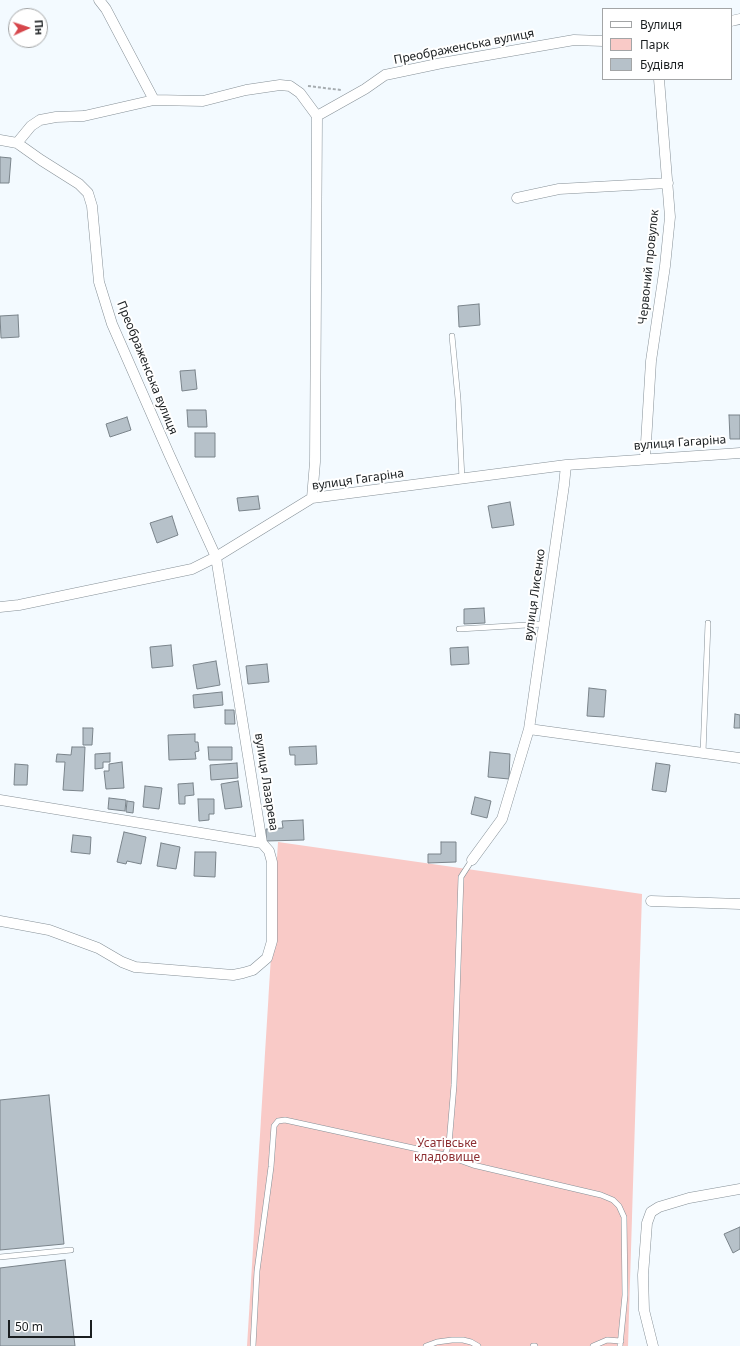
<!DOCTYPE html>
<meta charset="utf-8">
<style>
body{margin:0}
#map{position:relative;width:740px;height:1346px;overflow:hidden;background:#f3faff;font-family:"Noto Sans",sans-serif}
canvas{display:block}
.legend{position:absolute;left:602px;top:8px;width:130px;height:72px;box-sizing:border-box;background:#fff;border:1px solid #a3a5a6;margin:0;padding:5px 7px;list-style:none;font-size:12px;color:#1a1e20}
.legend li{display:flex;align-items:center;gap:8px;height:20px}
.legend b{width:20px;border:1px solid #a3a5a6}
.north{position:absolute;left:8px;top:8px;width:40px;height:40px;box-sizing:border-box;background:#fff;border:1px solid #a3a5a6;border-radius:50%;rotate:87deg;font-size:11px;font-weight:700;line-height:16px;text-align:center;color:#1a1e20}
.north::after{content:'';display:block;margin:auto;width:14px;height:18px;background:#d6464b;clip-path:polygon(50% 0,100% 100%,50% 72%,0 100%)}
.scale{position:absolute;left:8px;top:1320px;width:84px;height:18px;box-sizing:border-box;border:2px solid #1a1e20;border-top:0;padding-left:5px;font-size:12px;line-height:14px;white-space:nowrap;color:#1a1e20;-webkit-text-stroke:3px #fff;paint-order:stroke}
</style>
<div id="map">
<canvas width="740" height="1346"></canvas>
<ul class="legend">
<li><b style="height:5px;background:#fff"></b>Вулиця</li>
<li><b style="height:11px;background:#f9cac7"></b>Парк</li>
<li><b style="height:11px;background:#b6c1c9"></b>Будівля</li>
</ul>
<div class="north">Пн</div>
<div class="scale">50 m</div>
</div>
<script>
const ctx = document.querySelector('canvas').getContext('2d');
ctx.lineJoin = 'round';
function paint(path, color) { ctx.fillStyle = color; ctx.fill(path, 'evenodd'); }
const toPath = rows => new Path2D(rows.map(r => 'M' + r).join(''));
function trace(path, color, width, dash) { ctx.strokeStyle = color; ctx.lineWidth = width; ctx.lineCap = dash ? 'butt' : 'round'; ctx.setLineDash(dash || []); ctx.stroke(path); }
function drawText(font, color, halo, rows, align = 'center') {
  ctx.font = font + ' "Noto Sans",sans-serif'; ctx.lineWidth = 4; ctx.setLineDash([]); ctx.textBaseline = 'middle'; ctx.strokeStyle = halo; ctx.fillStyle = color; for (const [text, x, y, turn = 0] of rows) {
    ctx.save(); ctx.translate(x, y); ctx.rotate((+turn || 0) * Math.PI / 180); ctx.textAlign = isNaN(turn) ? turn : align; if (halo) ctx.strokeText(text, 0, 0); ctx.fillText(text, 0, 0); ctx.restore();
  }
}
const green = toPath([
 [278,842,642,894,628,1346,247,1346]
]);
const building = toPath([
 [0,157,11,158,9,183,0,183,0,157],
 [479,304,480,325,459,327,458,306,479,304],
 [18,315,19,337,1,338,0,316,18,315],
 [195,370,197,389,182,391,180,371,195,370],
 [187,410,206,410,207,427,188,427,187,410],
 [729,415,740,415,740,439,730,439,729,415],
 [127,417,131,430,110,437,106,424,127,417],
 [195,433,215,433,215,457,195,457,195,433],
 [258,496,260,509,239,511,237,498,258,496],
 [510,502,514,525,492,528,488,506,510,502],
 [172,516,178,535,157,543,150,523,172,516],
 [484,608,485,623,464,624,464,609,484,608],
 [171,645,173,666,152,668,150,647,171,645],
 [468,647,469,664,451,665,450,648,468,647],
 [216,661,220,685,197,689,193,665,216,661],
 [267,664,269,682,248,684,246,666,267,664],
 [589,688,606,690,604,717,587,716,589,688],
 [222,692,223,705,194,708,193,695,222,692],
 [225,710,234,710,235,724,225,724,225,710],
 [735,714,740,715,740,728,734,728,735,714],
 [83,728,93,728,92,745,83,745,83,728],
 [195,734,195,742,198,742,199,751,195,752,196,759,169,760,168,735,195,734],
 [316,746,317,764,295,765,295,755,290,755,289,747,316,746],
 [72,747,85,747,83,791,63,790,65,762,56,762,57,754,71,755,72,747],
 [208,747,232,747,232,760,209,760,208,747],
 [490,752,510,754,509,779,488,777,490,752],
 [110,753,110,762,103,762,103,768,95,769,95,754,110,753],
 [122,762,124,788,106,789,104,771,109,771,109,764,122,762],
 [237,763,238,778,211,780,210,765,237,763],
 [656,763,670,765,666,792,652,790,656,763],
 [15,764,28,765,27,785,14,785,15,764],
 [238,781,242,807,225,809,221,784,238,781],
 [193,783,194,795,185,796,185,804,179,804,178,784,193,783],
 [145,786,162,788,159,809,143,807,145,786],
 [475,797,491,801,487,818,471,814,475,797],
 [109,798,126,800,125,811,108,809,109,798],
 [198,799,214,799,214,814,209,814,209,820,199,821,198,799],
 [127,801,134,802,133,813,126,812,127,801],
 [303,820,304,840,266,841,266,829,283,828,282,821,303,820],
 [124,832,146,837,141,864,127,861,126,864,117,862,124,832],
 [73,835,91,837,90,854,71,852,73,835],
 [441,842,456,842,456,862,428,863,428,854,441,854,441,842],
 [161,843,180,847,176,869,157,866,161,843],
 [195,852,216,852,215,877,194,876,195,852],
 [49,1095,64,1244,0,1250,0,1100,49,1095],
 [740,1227,740,1249,733,1253,724,1234,740,1227],
 [65,1260,75,1346,0,1346,0,1268,65,1260]
]);
const path = toPath([
 [308,86,341,90]
]);
const lane = toPath([
 [452,336,458,399,462,479],
 [459,629,544,624],
 [703,753,708,623],
 [445,1155,449,1144,454,1085,461,877,472,860],
 [0,1257,71,1250],
 [253,1346,257,1271,271,1167,274,1126,278,1121,285,1120,445,1155,473,1165,601,1195,613,1200,619,1206,624,1217,625,1295,620,1346],
 [426,1346,437,1342,452,1340,463,1340,471,1342,478,1346],
 [533,1346,535,1346],
 [593,1346,607,1340,621,1341]
]);
const street = toPath([
 [99,0,106,9,154,100],
 [731,21,740,19],
 [0,140,17,143,31,126,40,120,56,117,84,116,154,100,203,101,246,90,280,85,290,86,300,93,317,116,365,89,385,75,442,63,574,40,603,41],
 [517,198,559,189,668,183],
 [645,459,651,361,665,266,670,217,659,79],
 [312,498,315,462,317,116],
 [0,607,19,605,192,569,216,557,312,498,566,465,740,453],
 [529,729,740,758],
 [0,800,262,843,216,557,169,454,112,324,99,282,92,206,88,193,79,184,41,160,17,143],
 [472,860,502,819,529,729,564,485,566,465],
 [651,901,740,904],
 [0,921,49,930,98,948,122,962,135,967,233,975,243,973,253,970,267,958,272,941,272,862,269,851,262,843],
 [653,1346,644,1310,643,1275,647,1223,651,1212,659,1207,689,1198,740,1189]
]);
const streetNames = [
 ["Преображенська вулиця",464,47,-11],
 ["Червоний провулок",649,267,-84],
 ["Преображенська вулиця",147,368,68],
 ["вулиця Гагаріна",680,443,-4],
 ["вулиця Гагаріна",358,480,-8],
 ["вулиця Лисенко",535,595,-82],
 ["вулиця Лазарева",266,782,81]
];
const parkNames = [
 ["Усатівське",447,1144],
 ["кладовище",447,1158]
];
paint(green, '#f9cac7');
paint(building, '#b6c1c9');
trace(building, '#7a848b', 1);
trace(lane, '#869097', 6);
trace(street, '#869097', 11);
trace(path, '#a6acb0', 2, [3, 2]);
trace(lane, '#fff', 5);
trace(street, '#fff', 10);
drawText('12px', '#1a1e20', '#fff', streetNames);
drawText('12px', '#8d2f32', '#fff', parkNames);
</script>
